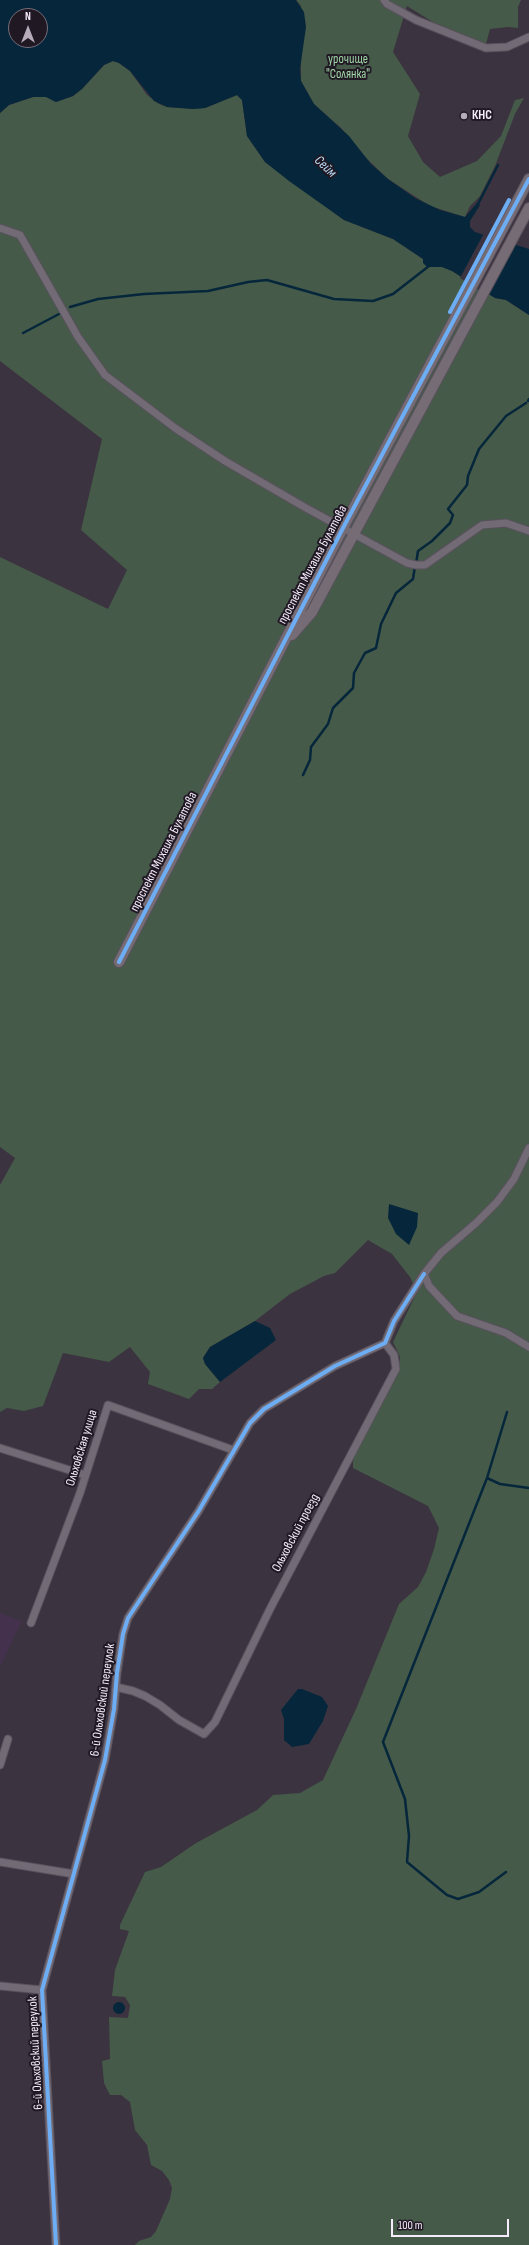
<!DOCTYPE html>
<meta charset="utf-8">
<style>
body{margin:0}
#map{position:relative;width:529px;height:2245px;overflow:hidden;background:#3b333f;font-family:"Sofia Sans Condensed",sans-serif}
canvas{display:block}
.north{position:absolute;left:8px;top:8px;width:40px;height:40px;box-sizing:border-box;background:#201924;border:1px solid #766d7a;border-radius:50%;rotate:0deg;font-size:11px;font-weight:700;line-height:16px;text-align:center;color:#f6ecfb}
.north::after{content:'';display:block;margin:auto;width:14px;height:18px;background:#b5abb9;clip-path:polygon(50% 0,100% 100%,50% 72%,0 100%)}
.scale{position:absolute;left:391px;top:2219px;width:118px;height:18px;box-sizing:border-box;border:2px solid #f6ecfb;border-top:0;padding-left:5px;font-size:12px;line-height:14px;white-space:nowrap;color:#f6ecfb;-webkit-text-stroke:3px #201924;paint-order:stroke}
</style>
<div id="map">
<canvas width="529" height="2245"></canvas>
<div class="north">N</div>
<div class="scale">100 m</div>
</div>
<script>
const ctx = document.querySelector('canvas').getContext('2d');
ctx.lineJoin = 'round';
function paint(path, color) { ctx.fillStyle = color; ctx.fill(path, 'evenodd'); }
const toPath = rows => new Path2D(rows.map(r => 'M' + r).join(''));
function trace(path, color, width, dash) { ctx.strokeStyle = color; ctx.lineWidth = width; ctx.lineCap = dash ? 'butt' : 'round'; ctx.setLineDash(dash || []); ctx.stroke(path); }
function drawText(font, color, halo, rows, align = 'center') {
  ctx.font = font + ' "Sofia Sans Condensed",sans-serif'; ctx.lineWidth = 4; ctx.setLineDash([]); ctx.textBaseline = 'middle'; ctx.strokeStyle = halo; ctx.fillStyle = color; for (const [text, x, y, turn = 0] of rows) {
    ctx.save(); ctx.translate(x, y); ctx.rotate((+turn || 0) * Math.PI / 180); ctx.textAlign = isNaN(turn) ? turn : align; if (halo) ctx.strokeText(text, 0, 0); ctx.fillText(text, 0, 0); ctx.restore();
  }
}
const built = toPath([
 [0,1613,22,1621,0,1667]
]);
const green = toPath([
 [296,0,521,0,518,7,518,28,508,27,490,29,486,44,436,24,407,6,393,52,420,94,408,136,423,162,440,177,477,161,501,136,515,100,524,98,515,114,495,166,480,196,470,206,465,217,430,206,388,179,362,154,341,128,314,104,301,81,301,6],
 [113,61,119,63,130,71,147,95,159,104,167,107,193,109,205,108,237,95,242,100,247,136,265,162,344,220,393,239,423,259,427,267,442,267,452,271,495,298,506,300,529,315,529,2245,135,2245,139,2241,151,2237,156,2231,170,2199,172,2188,169,2180,162,2171,151,2165,147,2145,135,2130,130,2102,121,2095,110,2095,104,2083,102,2061,110,2059,109,2017,128,2018,130,2005,125,1997,112,1996,115,1970,129,1931,120,1929,120,1925,145,1872,161,1867,196,1843,257,1810,273,1795,300,1793,323,1780,356,1709,399,1604,418,1587,426,1572,434,1549,439,1528,428,1506,353,1468,353,1457,396,1378,400,1357,393,1342,417,1292,410,1277,392,1254,368,1240,335,1273,324,1276,290,1294,255,1321,210,1347,203,1358,205,1364,220,1382,212,1389,199,1389,189,1399,148,1384,150,1372,130,1347,109,1362,63,1353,43,1406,24,1411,7,1408,0,1412,0,1185,15,1158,0,1147,0,557,108,609,127,570,81,530,102,439,0,361,0,113,9,105,33,97,46,97,56,102,73,96,82,89,104,65]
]);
const water = toPath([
 [0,0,296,0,304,12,306,27,300,69,301,81,314,104,349,136,371,164,388,179,415,198,440,210,465,217,477,203,480,205,470,221,470,227,475,232,529,249,529,315,506,300,495,298,452,271,442,267,427,267,423,263,423,259,393,239,344,220,289,181,265,162,247,136,242,100,237,95,205,108,193,109,167,107,154,101,130,71,119,63,113,61,104,65,82,89,73,96,56,102,46,97,33,97,9,105,0,113],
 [16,16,40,16,40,40,16,40],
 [389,1204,418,1213,417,1227,409,1245,396,1234,388,1218],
 [255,1321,270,1328,276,1340,220,1382,205,1364,203,1358,210,1347],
 [298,1689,302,1689,322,1697,328,1706,323,1721,309,1744,292,1747,284,1740,284,1719,281,1710],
 '113 2008a6 6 0 1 1 12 0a6 6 0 1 1-12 0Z'
]);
const pier = toPath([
 [484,233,516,242,487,295,460,278]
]);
const stream = toPath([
 [478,204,498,165],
 [70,307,98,299,144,294,208,291,248,282,267,280,334,299,373,301,393,294,429,266],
 [23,333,59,314],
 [528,401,529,399],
 [416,564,418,551,432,541,450,523,453,515,448,509,467,485,468,476,479,449,506,416,526,403],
 [303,775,310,760,311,747,328,724,333,708,353,688,354,673,365,653,376,648,381,624,396,593,413,579,415,566],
 [507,1412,487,1478,500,1484,529,1488],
 [487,1478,383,1742,405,1799,409,1836,407,1862,447,1895,458,1899,479,1892,506,1872]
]);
const street = toPath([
 [384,0,387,4,416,20,486,48,507,47,529,37],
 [0,228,20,235,78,337,105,375,175,428,225,461,306,508,407,563,416,565,425,565,482,525,506,523,529,531],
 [529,1148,514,1179,497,1202,476,1223,441,1253,424,1274,429,1286,457,1316,506,1333,529,1347],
 [0,1448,85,1475],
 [31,1623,80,1493,108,1405,233,1450],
 [116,1687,133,1691,145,1696,160,1705,179,1720,204,1734,215,1722,270,1609,396,1369,394,1355,385,1343],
 [0,1765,8,1739],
 [0,1862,74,1874],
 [0,1986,42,1990],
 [56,2245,42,1990,105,1760,114,1709,117,1673,123,1634,128,1618,198,1512,250,1423,264,1409,335,1366,385,1343,394,1321,424,1274]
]);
const secondary = toPath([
 [292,635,312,612,529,208],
 [119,962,343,528,529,179]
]);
const cycleway = toPath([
 [450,312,509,200],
 [119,962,343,528,529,179],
 [56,2245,42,1990,105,1760,114,1709,117,1673,123,1634,128,1618,198,1512,250,1423,264,1409,335,1366,385,1343,394,1321,424,1274]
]);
const markers = [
 [464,116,4,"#b5abb9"]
];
const parkNames = [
 ["урочище",348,60],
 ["\"Солянка\"",348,75]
];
const poiNames = [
 ["КНС",472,116]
];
const streetNames = [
 ["проспект Михаила Булатова",313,565,-62],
 ["проспект Михаила Булатова",164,852,-63],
 ["Ольховская улица",82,1448,-73],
 ["Ольховский проезд",296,1533,-62],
 ["6-й Ольховский переулок",103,1700,-82],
 ["6-й Ольховский переулок",36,2053,-93]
];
const waterNames = [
 ["Сейм",325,167,44]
];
paint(built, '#44314d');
paint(green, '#455a49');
paint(water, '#06273b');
paint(pier, '#3b333f');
trace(stream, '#06273b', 2.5);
trace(street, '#59525d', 9);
trace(secondary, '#59525d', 12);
trace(street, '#726b76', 7);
trace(secondary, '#766c75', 10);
trace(cycleway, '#6dadf4', 4);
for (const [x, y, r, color] of markers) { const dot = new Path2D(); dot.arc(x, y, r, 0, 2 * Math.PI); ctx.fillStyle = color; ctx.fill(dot); trace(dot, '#201924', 1.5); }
drawText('13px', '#a0d6a6', '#201924', parkNames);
drawText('bold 13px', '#f6ecfb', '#201924', poiNames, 'left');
drawText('13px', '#f6ecfb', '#201924', streetNames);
drawText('italic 14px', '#b9ddf7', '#201924', waterNames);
</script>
